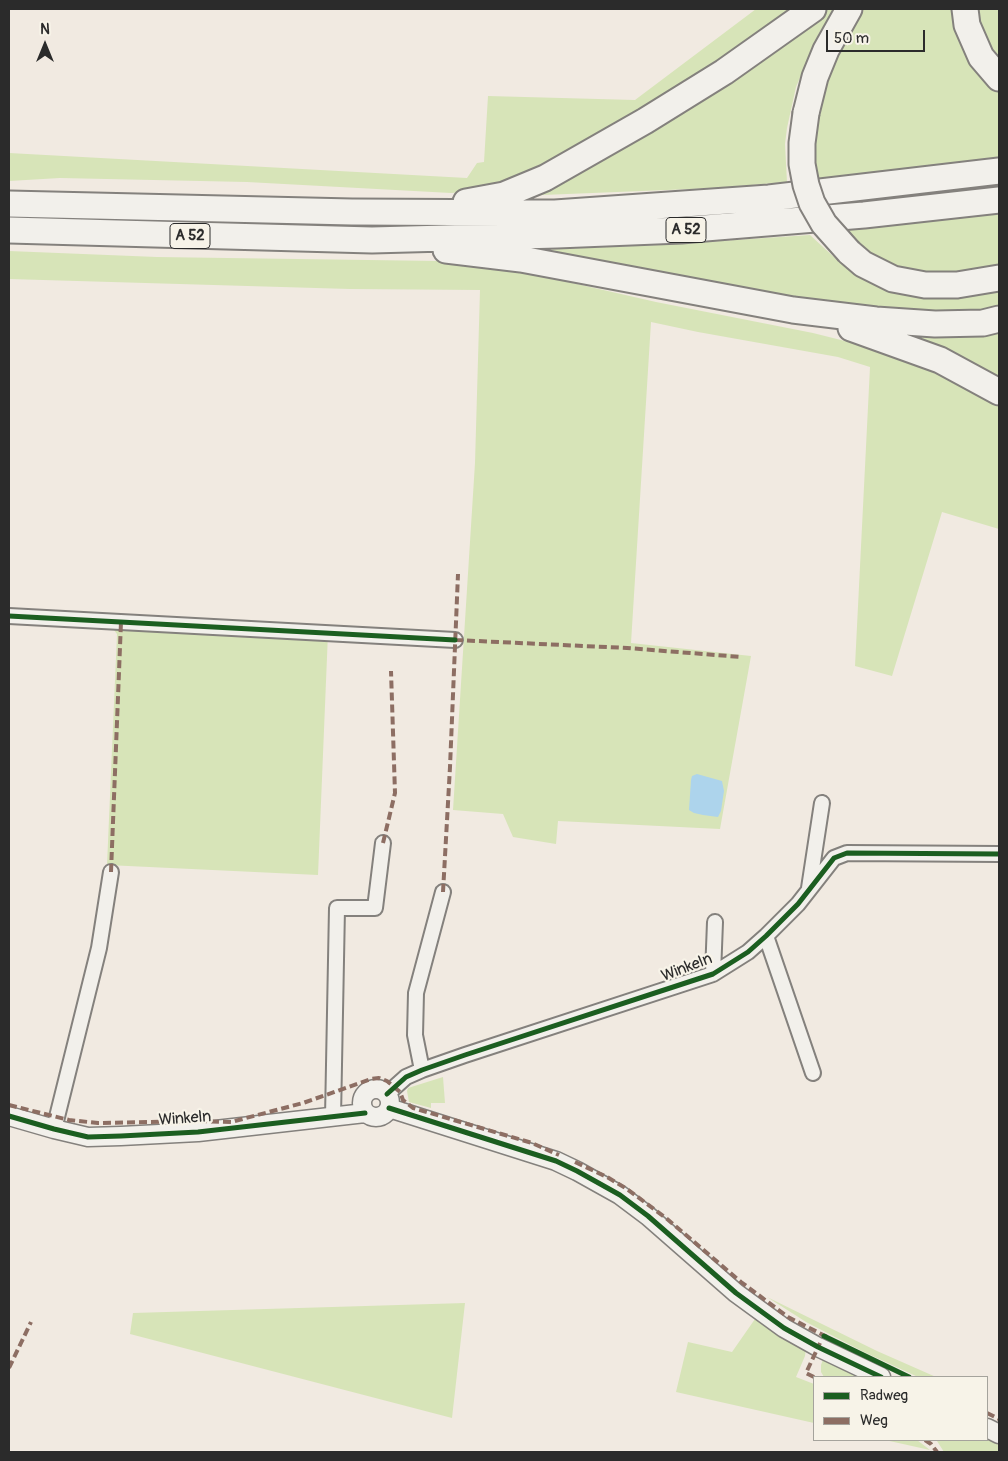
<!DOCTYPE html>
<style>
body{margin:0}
#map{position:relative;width:1008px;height:1461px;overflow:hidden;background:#f1eae1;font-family:Pangolin,sans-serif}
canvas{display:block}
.frame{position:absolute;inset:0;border:10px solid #2b2b2b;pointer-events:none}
.legend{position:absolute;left:813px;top:1376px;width:175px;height:65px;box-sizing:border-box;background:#f7f3e8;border:1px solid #a5a39c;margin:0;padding:6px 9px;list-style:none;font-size:15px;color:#2b2b2b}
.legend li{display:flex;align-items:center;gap:10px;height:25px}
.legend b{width:25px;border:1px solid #a5a39c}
.north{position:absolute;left:20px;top:20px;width:50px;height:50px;-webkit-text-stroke:4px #f7f3e8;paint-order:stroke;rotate:0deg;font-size:14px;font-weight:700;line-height:20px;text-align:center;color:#2b2b2b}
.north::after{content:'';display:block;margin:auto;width:18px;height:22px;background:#2b2b2b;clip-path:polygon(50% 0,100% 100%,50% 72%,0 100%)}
.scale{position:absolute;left:826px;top:30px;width:99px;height:22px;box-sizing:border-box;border:2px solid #2b2b2b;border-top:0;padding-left:6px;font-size:15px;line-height:18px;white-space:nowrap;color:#2b2b2b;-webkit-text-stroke:4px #f7f3e8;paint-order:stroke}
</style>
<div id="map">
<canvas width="1008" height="1461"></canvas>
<div class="frame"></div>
<ul class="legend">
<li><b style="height:6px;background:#1b5e20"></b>Radweg</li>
<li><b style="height:6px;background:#8d6e63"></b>Weg</li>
</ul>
<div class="north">N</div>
<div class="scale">50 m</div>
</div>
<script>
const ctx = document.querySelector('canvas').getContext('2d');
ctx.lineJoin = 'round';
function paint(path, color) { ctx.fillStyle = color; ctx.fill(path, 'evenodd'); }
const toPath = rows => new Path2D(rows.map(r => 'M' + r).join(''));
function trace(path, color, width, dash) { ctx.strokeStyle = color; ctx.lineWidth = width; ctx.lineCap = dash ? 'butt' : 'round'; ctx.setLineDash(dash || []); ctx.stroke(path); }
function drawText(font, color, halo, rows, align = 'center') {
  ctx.font = font + ' Pangolin,sans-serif'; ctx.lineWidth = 4.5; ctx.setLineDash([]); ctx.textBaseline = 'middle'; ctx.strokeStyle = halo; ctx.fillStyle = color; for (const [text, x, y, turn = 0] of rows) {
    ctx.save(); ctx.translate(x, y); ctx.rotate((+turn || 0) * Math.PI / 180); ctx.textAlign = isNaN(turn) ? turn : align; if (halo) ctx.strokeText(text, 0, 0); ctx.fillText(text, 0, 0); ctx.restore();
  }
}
const green = toPath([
 [756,9,794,9,699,75,560,160,482,191,451,193,247,182,60,178,9,181,9,153,467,178,477,163,484,162,488,96,635,100],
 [821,9,836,9,819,33,796,87,787,128,785,144,787,182,716,188,518,196],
 [855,9,959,9,999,85,999,160,815,179,811,160,818,89],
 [973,9,999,9,999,67,984,47],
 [999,214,999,270,943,278,881,263,857,245,844,230],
 [810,235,847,269,870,282,904,291,999,286,999,313,887,317,510,251,659,245],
 [9,251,157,257,438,261,498,266,656,302,813,333,873,348,945,375,999,406,999,529,942,512,892,676,855,666,870,367,838,357,698,332,651,322,631,643,751,656,720,829,558,821,556,844,513,837,503,814,453,810,475,463,480,290,350,289,9,279],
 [999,327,999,385,871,328],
 [110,625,328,633,318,875,107,865,117,634],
 [443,1077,445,1103,431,1103,431,1108,409,1102,407,1091,408,1088],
 [767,1297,877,1351,936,1377,918,1377,864,1352,806,1322],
 [465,1303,452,1418,130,1334,133,1313],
 [755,1319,806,1348,805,1356,796,1377,814,1384,814,1423,676,1392,688,1342,732,1352],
 [823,1359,863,1377,824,1377,821,1372,821,1365],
 [987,1436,999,1442,999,1452,944,1452,937,1441,934,1440,987,1440],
 [885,1440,917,1440,930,1450]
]);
const water = toPath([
 [697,774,722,781,724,791,721,811,718,817,703,815,694,813,689,810,691,780,692,776]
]);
const minor = toPath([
 [9,616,455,640],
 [809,888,822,803],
 [766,936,813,1073],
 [713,974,715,922],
 [422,1070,415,1035,416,993,443,892],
 [387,1094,406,1077,422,1070,465,1055,713,974,748,952,766,936,798,904,834,858,847,853,999,854],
 [333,1117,337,908,375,908,383,843],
 [54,1129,99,948,111,872]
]);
const tertiary = toPath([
 '362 1103a14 14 0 1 1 28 0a14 14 0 1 1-28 0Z',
 [389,1108,556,1161,577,1171,620,1195,648,1216,736,1293,784,1328,818,1347,881,1377],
 [9,1116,54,1129,88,1137,121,1136,198,1132,365,1113],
 [987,1428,999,1434]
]);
const motorway = toPath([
 [965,9,967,25,981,57,999,78],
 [806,113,815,77,826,50,849,9],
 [466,202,504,195,545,178,645,121,724,72,813,9],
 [9,204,352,212,555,213,769,198,999,171],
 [9,230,372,240,557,235,681,230,864,215,999,200],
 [446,250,521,259,793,310,876,320,935,324,983,323,999,319],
 [849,252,863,264,893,279,925,285,957,285,999,278],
 [851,328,940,360,999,392]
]);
const motorwayBridge = toPath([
 [806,113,802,143,802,164,806,185,812,203,824,224,849,252]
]);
const quiet = toPath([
 [455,640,627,648,741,657],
 [383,843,395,793,391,671],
 [111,872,121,622],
 [443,892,450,767,458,574],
 [9,1105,69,1120,98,1123,195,1121,231,1122,303,1103,371,1079,379,1078,387,1081,400,1092,403,1100,413,1108,532,1143,559,1155],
 [575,1162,607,1177,627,1189,666,1218,741,1282,788,1317,827,1337],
 [9,1368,31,1322],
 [814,1377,806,1373,820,1343],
 [987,1413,999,1419],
 [925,1440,931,1444,937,1452]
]);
const cycleway = toPath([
 [9,616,455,640],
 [387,1094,406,1077,422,1070,465,1055,713,974,748,952,766,936,798,904,834,858,847,853,999,854],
 [389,1108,556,1161,577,1171,620,1195,648,1216,736,1293,784,1328,818,1347,881,1377],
 [9,1116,54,1129,88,1137,121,1136,198,1132,365,1113],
 [824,1336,909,1377]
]);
const shields = [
 [686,230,40],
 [190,236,40]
];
const shieldNames = [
 ["A 52",686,230],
 ["A 52",190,236]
];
const streetNames = [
 ["Winkeln",687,968,-21],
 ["Winkeln",185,1119,-4]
];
paint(green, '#d7e4b8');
paint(water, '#add4ec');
trace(minor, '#84817d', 18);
trace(tertiary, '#84817d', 21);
trace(motorway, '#84817d', 29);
trace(minor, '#f2f0eb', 14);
trace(tertiary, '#f2f0eb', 18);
trace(motorway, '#f2f0eb', 25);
trace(motorwayBridge, '#84817d', 29, []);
trace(motorwayBridge, '#f2f0eb', 25);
trace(quiet, '#8d6e63', 4, [8, 4]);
trace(cycleway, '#1b5e20', 5);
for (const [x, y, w] of shields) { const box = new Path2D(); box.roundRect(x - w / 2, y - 12.5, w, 25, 4); ctx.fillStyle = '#f7f3e8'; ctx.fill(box); trace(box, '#2b2b2b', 1); }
drawText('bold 15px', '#2b2b2b', null, shieldNames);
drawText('16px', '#2b2b2b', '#f7f3e8', streetNames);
</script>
